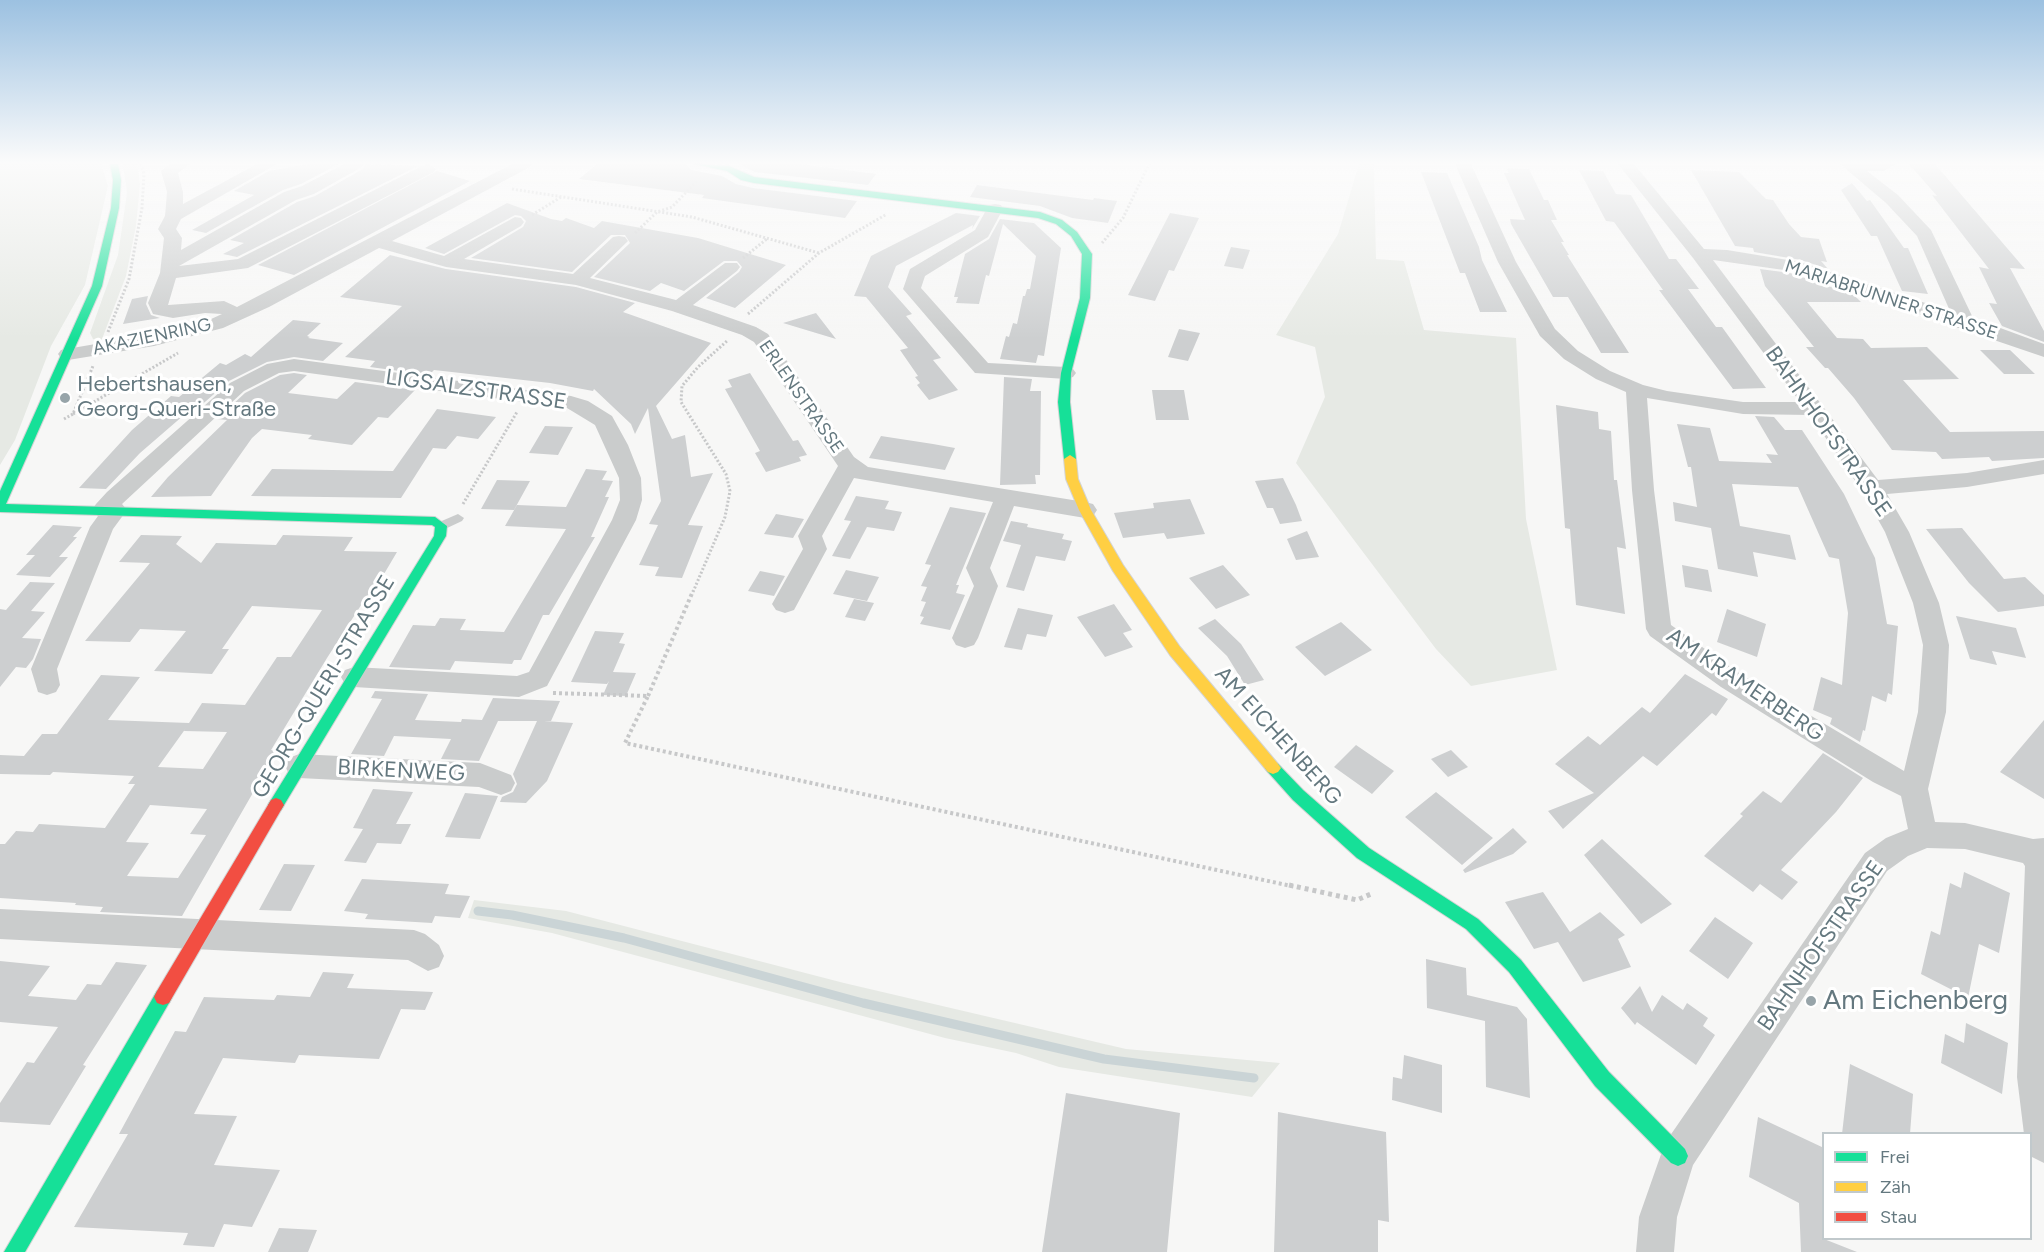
<!DOCTYPE html>
<meta charset="utf-8">
<style>
body{margin:0}
#map{position:relative;width:2044px;height:1252px;overflow:hidden;background:#f7f7f6;font-family:Figtree,sans-serif}
canvas{display:block}
.legend{position:absolute;left:1822px;top:1132px;width:210px;height:108px;box-sizing:border-box;background:#fff;border:2px solid #c1c9cc;margin:0;padding:8px 10px;list-style:none;font-size:18px;color:#64787f}
.legend li{display:flex;align-items:center;gap:12px;height:30px}
.legend b{width:30px;border:2px solid #c1c9cc}
</style>
<div id="map">
<canvas width="2044" height="1252"></canvas>
<ul class="legend">
<li><b style="height:8px;background:#16e098"></b>Frei</li>
<li><b style="height:8px;background:#ffcf43"></b>Zäh</li>
<li><b style="height:8px;background:#f24e42"></b>Stau</li>
</ul>
</div>
<script>
const ctx = document.querySelector('canvas').getContext('2d');
ctx.lineJoin = 'round';
function paint(path, color) {
  ctx.fillStyle = color;
  ctx.fill(path, 'evenodd');
}
function shape(rows) {
  const path = new Path2D();
  for (const r of rows) {
    path.moveTo(r[0], r[1]);
    for (let i = 2; i < r.length; i += 2) path.lineTo(r[i], r[i + 1]);
  }
  return path;
}
function strokePath(path, color, width, dash) {
  ctx.strokeStyle = color;
  ctx.lineWidth = width;
  ctx.lineCap = dash ? 'butt' : 'round';
  ctx.setLineDash(dash || []);
  ctx.stroke(path);
}
function drawText(font, color, halo, rows, align = 'center') {
  ctx.font = font + ' Figtree,sans-serif';
  ctx.lineWidth = 6;
  ctx.setLineDash([]);
  ctx.textBaseline = 'middle';
  ctx.strokeStyle = halo;
  ctx.fillStyle = color;
  for (const [text, x, y, turn = 0] of rows) {
    ctx.save();
    ctx.translate(x, y);
    ctx.rotate((+turn || 0) * Math.PI / 180);
    ctx.textAlign = isNaN(turn) ? turn : align;
    if (halo) ctx.strokeText(text, 0, 0);
    ctx.fillText(text, 0, 0);
    ctx.restore();
  }
}
paint(shape([
 [0,164,101,164,108,186,85,285,51,346,15,440,0,465],
 [123,164,137,164,138,169,140,184,136,226,126,276,102,339,99,342,93,339,90,333,118,255,127,193],
 [1359,164,1374,164,1376,259,1404,261,1424,330,1516,338,1526,519,1557,670,1471,686,1436,649,1296,463,1325,397,1315,347,1276,335,1338,234],
 [474,900,566,911,844,983,1126,1049,1280,1063,1252,1097,1059,1067,1016,1053,945,1038,552,933,468,918]
]), '#e6e9e4');
strokePath(shape([
 [478,911,512,915,624,938,863,1003,1104,1059,1254,1078]
]), '#cad4d6', 9);
paint(shape([
 [308,164,339,164,301,184,283,190,206,233,192,230,254,195,234,191,269,171],
 [366,164,418,166,237,257,223,254,244,243,230,240,297,202,315,196,363,169],
 [597,164,686,164,691,170,722,176,736,184,753,188,857,201,845,218,702,198,704,195,579,179],
 [739,164,800,164,876,174,868,185,755,172],
 [1909,164,1935,164,2025,269,2010,268,2044,331,2044,342,2002,326,1989,303,1997,304,1979,267,1989,269,1932,195,1937,196],
 [1506,168,1529,169,1544,200,1548,200,1557,220,1551,220,1564,242,1561,242,1569,255,1567,255,1629,353,1601,353,1568,297,1553,297,1511,224,1510,219,1525,220,1504,173,1509,173],
 [1579,170,1603,171,1616,194,1631,195,1669,259,1676,259,1699,289,1688,289,1716,327,1722,327,1766,388,1733,389,1659,290,1663,290,1614,222,1606,221],
 [1691,170,1739,172,1766,199,1773,200,1789,224,1801,237,1819,239,1827,262,1821,261,1828,269,1801,260,1754,252,1753,248,1735,246],
 [437,171,470,181,294,275,258,265],
 [1421,172,1447,173,1479,247,1482,260,1507,312,1480,312,1465,273,1460,273],
 [1852,183,1867,201,1870,200,1904,248,1908,248,1928,294,1902,291,1877,236,1871,236,1841,190],
 [977,185,1093,200,1094,198,1117,201,1108,223,1072,218,1040,206,970,197],
 [507,203,551,219,562,221,566,218,594,228,602,221,698,238,786,265,735,308,706,298,739,272,742,267,737,261,724,261,684,291,661,283,650,291,594,277,630,243,625,235,611,235,572,272,471,258,523,227,526,221,521,216,515,215,444,254,425,248],
 [956,213,980,216,972,229,973,225,896,266,888,287,912,314,906,316,941,358,933,360,958,390,929,400,917,385,920,383,915,377,918,376,900,350,908,348,866,297,854,296,871,256],
 [1170,213,1199,218,1174,271,1169,270,1155,301,1128,295],
 [1000,219,1034,223,1061,248,1044,356,1038,355,1036,363,1000,359,1006,336,1009,337,1013,323,1017,324,1023,296,1025,296,1027,289,1030,289,1036,256,1003,224,989,276,986,275,979,304,956,303,958,297,954,297,965,254,989,239],
 [1231,247,1250,250,1243,269,1224,266],
 [390,255,446,269,576,287,635,303,623,312,711,343,656,406,672,439,685,435,691,477,713,473,688,525,703,526,682,578,655,576,659,567,639,565,658,525,649,524,661,501,648,408,635,434,631,424,594,389,593,391,550,383,434,370,429,375,370,367,375,361,345,357,402,306,340,297],
 [1760,269,1790,273,1854,295,1861,302,1807,302,1837,338,1863,339,1871,348,1927,347,1959,379,1903,380,1950,432,2044,431,2044,458,1992,461,1989,457,1942,459,1936,452,1892,450,1854,398,1828,368,1825,368,1806,347,1814,347,1765,286],
 [148,296,146,304,151,315,160,318,123,324,132,299],
 [816,313,836,339,783,323],
 [293,320,321,323,307,336,310,337,308,338,343,343,323,361,294,357,267,362,229,381,190,415,184,415,140,453,106,489,79,488,132,430,171,396,179,397,220,363,226,365,245,354,251,357],
 [1179,329,1200,333,1188,361,1168,357],
 [1980,350,2010,350,2035,374,2004,374],
 [294,373,307,375,288,393,337,399,355,382,415,390,388,418,378,417,352,445,308,439,312,435,262,429,252,438,211,496,151,497,168,477,227,420,217,419,245,393,280,375],
 [750,373,793,441,798,440,807,455,799,457,801,461,766,472,755,453,760,451,725,389,732,387,728,380],
 [1004,377,1032,379,1030,391,1041,391,1040,475,1035,475,1036,484,1000,485],
 [1152,390,1184,390,1189,420,1156,420],
 [1556,405,1598,412,1599,429,1611,431,1614,480,1617,480,1626,549,1617,547,1625,614,1576,605,1570,529,1565,528],
 [437,409,496,417,478,439,457,436,446,449,433,448,401,498,251,496,272,469,393,471],
 [1755,416,1774,417,1785,430,1802,430,1812,445,1844,494,1867,542,1875,558,1887,624,1898,626,1892,695,1888,693,1886,702,1872,696,1865,731,1863,730,1860,742,1830,724,1832,718,1813,710,1821,677,1842,685,1848,613,1839,559,1829,557,1798,487,1732,484,1740,526,1790,535,1796,560,1753,552,1758,577,1718,569,1711,528,1675,521,1673,502,1697,507,1691,467,1688,467,1677,424,1710,428,1719,461,1772,463,1766,454,1778,455],
 [545,426,573,427,558,455,529,453],
 [881,436,933,444,955,448,945,470,869,458],
 [586,469,607,471,602,480,613,481,605,497,609,497,591,537,595,537,549,615,543,615,521,660,514,660,512,664,455,661,450,670,389,667,413,625,435,626,440,618,466,619,460,630,504,632,566,529,505,526,517,505,566,507],
 [1283,478,1296,505,1302,521,1280,524,1273,508,1267,508,1255,481],
 [497,480,530,481,514,510,481,509],
 [856,496,889,501,885,509,902,512,894,531,867,527,850,559,832,556,851,521,844,520],
 [1190,499,1205,534,1167,539,1164,533,1123,538,1114,513,1154,508,1153,503],
 [950,507,986,513,956,585,959,585,956,593,965,595,950,630,920,624,924,617,920,616,926,602,921,601,927,587,921,586,931,565,925,564],
 [776,514,804,519,793,538,764,534],
 [1011,521,1028,524,1027,527,1064,534,1062,539,1072,541,1065,561,1036,556,1024,591,1006,587,1021,545,1003,541],
 [53,525,82,527,73,537,77,537,59,557,68,557,50,577,16,575,35,555,26,555],
 [1962,528,2004,579,2025,577,2044,595,2044,606,1998,612,1969,583,1926,529],
 [1307,531,1319,557,1296,560,1287,539],
 [141,535,182,536,176,544,201,563,216,543,276,545,283,535,353,537,344,551,397,552,371,596,367,596,327,658,271,750,277,751,182,916,100,912,103,907,75,905,76,903,0,898,0,844,5,844,16,831,33,832,39,824,105,828,135,784,128,784,134,776,53,772,50,775,0,774,0,755,24,756,42,734,57,734,101,675,140,677,108,720,189,723,202,703,245,705,277,657,291,657,322,610,252,606,222,649,229,649,212,674,154,671,186,631,140,629,130,642,85,641,150,563,119,562],
 [186,728,184,731,227,732,203,769,158,767],
 [150,805,207,809,190,834,206,835,178,878,127,876,149,843,126,842],
 [1223,565,1250,595,1216,609,1189,578],
 [1682,565,1708,570,1712,592,1685,587],
 [846,570,879,577,867,601,833,594],
 [760,571,785,576,774,596,748,591],
 [30,582,55,583,31,611,45,612,22,638,41,639,33,659,26,668,16,667,0,687,0,609,6,610],
 [854,599,874,603,865,621,845,617],
 [1114,604,1132,630,1123,633,1133,647,1105,657,1077,617],
 [1018,608,1053,615,1046,637,1027,634,1022,650,1004,647],
 [1727,609,1766,624,1757,657,1717,642],
 [1956,616,2016,628,2026,658,1992,651,1997,665,1970,659],
 [1215,619,1241,644,1264,680,1245,685,1227,656,1198,628],
 [1341,622,1372,650,1325,676,1295,647],
 [595,631,624,633,619,643,625,644,613,672,636,673,626,696,603,695,609,681,607,684,571,682],
 [1685,674,1728,699,1716,716,1712,713,1657,766,1643,756,1563,829,1548,811,1594,793,1555,764,1588,736,1600,745,1642,707,1650,713],
 [375,691,428,694,415,720,461,722,462,719,482,720,493,698,560,701,551,721,544,721,573,723,547,781,526,803,500,802,502,797,513,792,517,784,513,774,537,721,498,721,479,761,441,759,451,739,394,736,384,756,351,754,382,699,371,698],
 [2044,720,2044,799,2000,772],
 [1356,745,1394,771,1372,794,1334,767],
 [1451,750,1468,767,1448,777,1431,759],
 [1823,753,1863,778,1836,812,1781,870,1798,882,1782,900,1760,884,1753,892,1704,856,1743,816,1740,814,1763,791,1781,803],
 [373,789,413,792,396,824,411,824,401,844,377,843,366,863,344,861,363,829,353,828],
 [1436,792,1493,838,1462,865,1405,817],
 [465,793,498,796,480,839,445,837],
 [1513,828,1527,842,1513,854,1465,873,1463,870],
 [1602,839,1672,904,1641,924,1584,855],
 [284,864,315,865,291,911,259,910],
 [1964,872,2010,893,1999,953,1979,944,1968,998,1921,974,1931,931,1940,935,1950,883,1961,888],
 [362,879,449,884,445,894,470,896,460,918,435,916,432,923,365,919,368,914,344,911],
 [1543,892,1570,932,1600,912,1625,935,1618,939,1631,967,1583,982,1558,942,1534,949,1505,902],
 [1715,917,1753,943,1728,979,1689,951],
 [1426,959,1466,968,1467,995,1517,1007,1527,1019,1530,1098,1486,1087,1485,1021,1427,1008],
 [0,961,50,966,28,996,76,1000,87,984,101,985,116,962,147,965,83,1065,86,1066,50,1125,0,1122,0,1103,27,1062,34,1063,58,1027,0,1022],
 [323,972,354,974,347,988,433,992,425,1010,401,1009,379,1059,299,1055,295,1063,223,1058,194,1114,237,1116,214,1165,280,1170,252,1227,224,1224,214,1247,183,1245,188,1233,74,1227,128,1134,119,1134,175,1031,186,1032,204,997,274,1000,277,995,310,997],
 [1640,986,1652,1012,1662,995,1683,1010,1687,1003,1708,1018,1703,1026,1715,1035,1696,1065,1637,1022,1635,1025,1621,1008],
 [1966,1023,2008,1043,2002,1094,1941,1063,1945,1034,1964,1043],
 [1404,1055,1442,1065,1442,1113,1392,1100,1393,1077,1402,1079],
 [1850,1064,1913,1094,1910,1134,1842,1134],
 [1066,1093,1180,1113,1167,1252,1042,1252],
 [1278,1112,1386,1132,1389,1222,1378,1220,1378,1252,1274,1252],
 [1758,1117,1824,1148,1824,1239,1857,1252,1801,1252,1799,1203,1749,1177],
 [279,1228,317,1230,308,1252,268,1252]
]), '#cdcfd0');
const fast = shape([
 [110,164,118,164,121,180,119,208,102,286,6,504,435,517,447,526,446,536,281,810,276,812,271,810,268,805,271,800,434,536,435,527,432,525,0,512,0,491,92,286,111,208,113,180,110,164],
 [694,164,729,166,754,177,1040,212,1062,220,1077,232,1092,254,1090,298,1071,373,1070,402,1076,459,1074,462,1066,462,1064,459,1058,402,1061,373,1080,298,1082,254,1071,236,1056,224,1038,218,754,183,741,180,727,171,694,164],
 [1273,762,1278,764,1303,790,1369,848,1478,919,1521,960,1609,1072,1685,1149,1688,1156,1685,1163,1678,1166,1671,1163,1595,1086,1509,972,1466,929,1357,858,1293,800,1268,772,1265,768,1268,764,1273,762],
 [163,989,169,991,172,997,169,1003,25,1252,4,1252,157,991,163,989]
]);
const slow = shape([
 [1070,455,1076,459,1078,479,1091,510,1123,565,1180,647,1278,764,1281,768,1278,772,1273,774,1268,772,1170,655,1113,571,1079,510,1066,479,1064,459,1070,455]
]);
const jam = shape([
 [276,798,281,800,284,805,281,810,169,1003,163,1005,157,1003,154,997,157,991,271,800,276,798]
]);
strokePath(fast, '#d3d4d4', 2);
strokePath(slow, '#d3d4d4', 2);
strokePath(jam, '#d3d4d4', 2);
strokePath(shape([
 [512,189,692,217,819,253],
 [532,215,561,197],
 [635,233,657,212,672,207,697,181],
 [1102,243,1123,218,1149,164],
 [743,258,768,238],
 [748,314,819,253,887,214],
 [108,332,129,279,142,208,144,174,141,164],
 [73,414,178,353],
 [64,419,73,414,93,366],
 [463,504,517,412],
 [693,592,725,517,730,491,726,474,681,402,682,386,698,367,727,341]
]), '#c7c8c9', 3, [2, 2]);
strokePath(shape([
 [553,693,648,696,625,743,1296,887],
 [648,696,693,591]
]), '#c7c8c9', 4, [3, 3]);
strokePath(shape([
 [1289,885,1357,900,1371,894]
]), '#c7c8c9', 5, [4, 4]);
paint(shape([
 [458,514,464,518,462,521,445,529,437,529,435,526,437,523,458,514]
]), '#cacccc');
paint(shape([
 [170,164,190,164,178,173,183,192,183,204,257,164,277,164,181,219,176,229,182,238,181,250,284,192,302,186,344,164,364,164,362,167,314,194,296,200,179,266,238,259,422,166,428,164,436,169,434,172,248,268,176,278,168,305,224,301,237,307,512,164,532,164,530,167,392,241,444,256,515,217,521,218,524,222,521,226,464,259,573,274,613,237,619,236,625,237,628,241,590,278,676,300,725,263,737,263,740,267,737,271,693,305,756,327,768,334,854,457,868,467,1085,502,1093,504,1097,510,1093,516,1085,518,1014,506,990,568,998,586,978,638,974,645,965,648,956,645,952,638,974,586,966,568,993,502,854,478,822,536,827,549,794,610,785,613,776,610,772,604,803,549,798,536,838,466,754,342,742,335,672,311,576,285,446,267,379,248,269,307,223,328,154,346,68,360,61,358,58,354,61,350,153,334,209,320,222,314,205,313,173,318,153,314,148,303,160,273,164,238,158,229,165,216,167,192,161,171,170,164],
 [1455,164,1471,164,1516,262,1555,329,1578,351,1610,371,1643,385,1667,391,1743,402,1800,402,1693,258,1618,164,1634,164,1704,249,1727,250,1800,262,1950,311,1917,236,1886,203,1840,164,1896,164,1884,171,1867,171,1898,195,1931,230,1973,318,2044,344,2044,357,1791,271,1713,260,1878,480,1967,473,2044,460,2044,474,1967,487,1887,494,1909,532,1939,603,1949,645,1946,712,1928,789,1935,822,1965,823,2033,839,2044,838,2044,1163,2030,1156,2030,1134,2024,1134,2017,1077,2025,866,2023,863,1965,849,1927,848,1908,856,1887,871,1693,1165,1677,1217,1674,1252,1636,1252,1639,1217,1665,1143,1865,853,1886,838,1908,829,1901,796,1873,782,1721,687,1650,636,1646,629,1632,490,1626,392,1596,379,1564,359,1540,336,1498,262,1455,164],
 [1647,398,1743,414,1810,415,1862,491,1885,532,1913,603,1923,645,1918,712,1904,771,1739,673,1671,625,1654,490,1647,398],
 [995,204,1001,205,1003,209,988,237,925,276,921,288,988,363,1066,367,1073,369,1076,373,1073,377,1066,379,975,373,903,289,910,269,975,230,989,205,995,204],
 [294,359,571,396,588,401,612,416,628,445,641,478,642,500,636,520,547,686,519,697,354,687,345,684,341,677,345,670,354,667,517,676,529,672,612,520,620,500,619,478,595,425,567,408,294,371,279,373,244,391,122,504,127,510,113,529,57,669,60,685,56,692,47,695,38,692,31,669,90,527,98,516,92,510,96,504,107,492,230,383,267,364,294,359],
 [299,754,480,763,511,775,515,783,511,791,501,795,479,787,299,778,289,774,285,766,289,758,299,754],
 [0,909,414,930,425,934,439,945,444,956,439,967,428,971,408,960,0,939,0,909]
]), '#cacccc');
paint(fast, '#16e098');
paint(slow, '#ffcf43');
paint(jam, '#f24e42');
const sky = ctx.createLinearGradient(0, 0, 0, 339);
sky.addColorStop(0, '#9cc1e1');
sky.addColorStop(0.48, '#fbfbfb');
sky.addColorStop(1, '#fbfbfb00');
ctx.fillStyle = sky;
ctx.fillRect(0, 0, 2044, 339);
for (const [x, y, r, color] of [
 [65,398,6,"#97a4a9"],
 [1811,1001,6,"#97a4a9"]
]) {
  const dot = new Path2D();
  dot.arc(x, y, r, 0, 2 * Math.PI);
  ctx.fillStyle = color;
  ctx.fill(dot);
  strokePath(dot, '#fff', 2);
}
drawText('18px', '#64787f', '#fff', [
 ["MARIABRUNNER STRASSE",1891,300,18],
 ["AKAZIENRING",152,337,-12],
 ["ERLENSTRASSE",801,397,55]
]);
drawText('22px', '#64787f', '#fff', [
 ["Hebertshausen,",77,385],
 ["Georg-Queri-Straße",77,410]
], 'left');
drawText('22px', '#64787f', '#fff', [
 ["LIGSALZSTRASSE",476,390,8],
 ["BAHNHOFSTRASSE",1828,432,55],
 ["AM KRAMERBERG",1745,685,34],
 ["GEORG-QUERI-STRASSE",324,687,-59],
 ["AM EICHENBERG",1278,736,48],
 ["BIRKENWEG",401,771,3],
 ["BAHNHOFSTRASSE",1821,946,-55]
]);
drawText('27px', '#64787f', '#fff', [
 ["Am Eichenberg",1823,1001]
], 'left');
</script>
